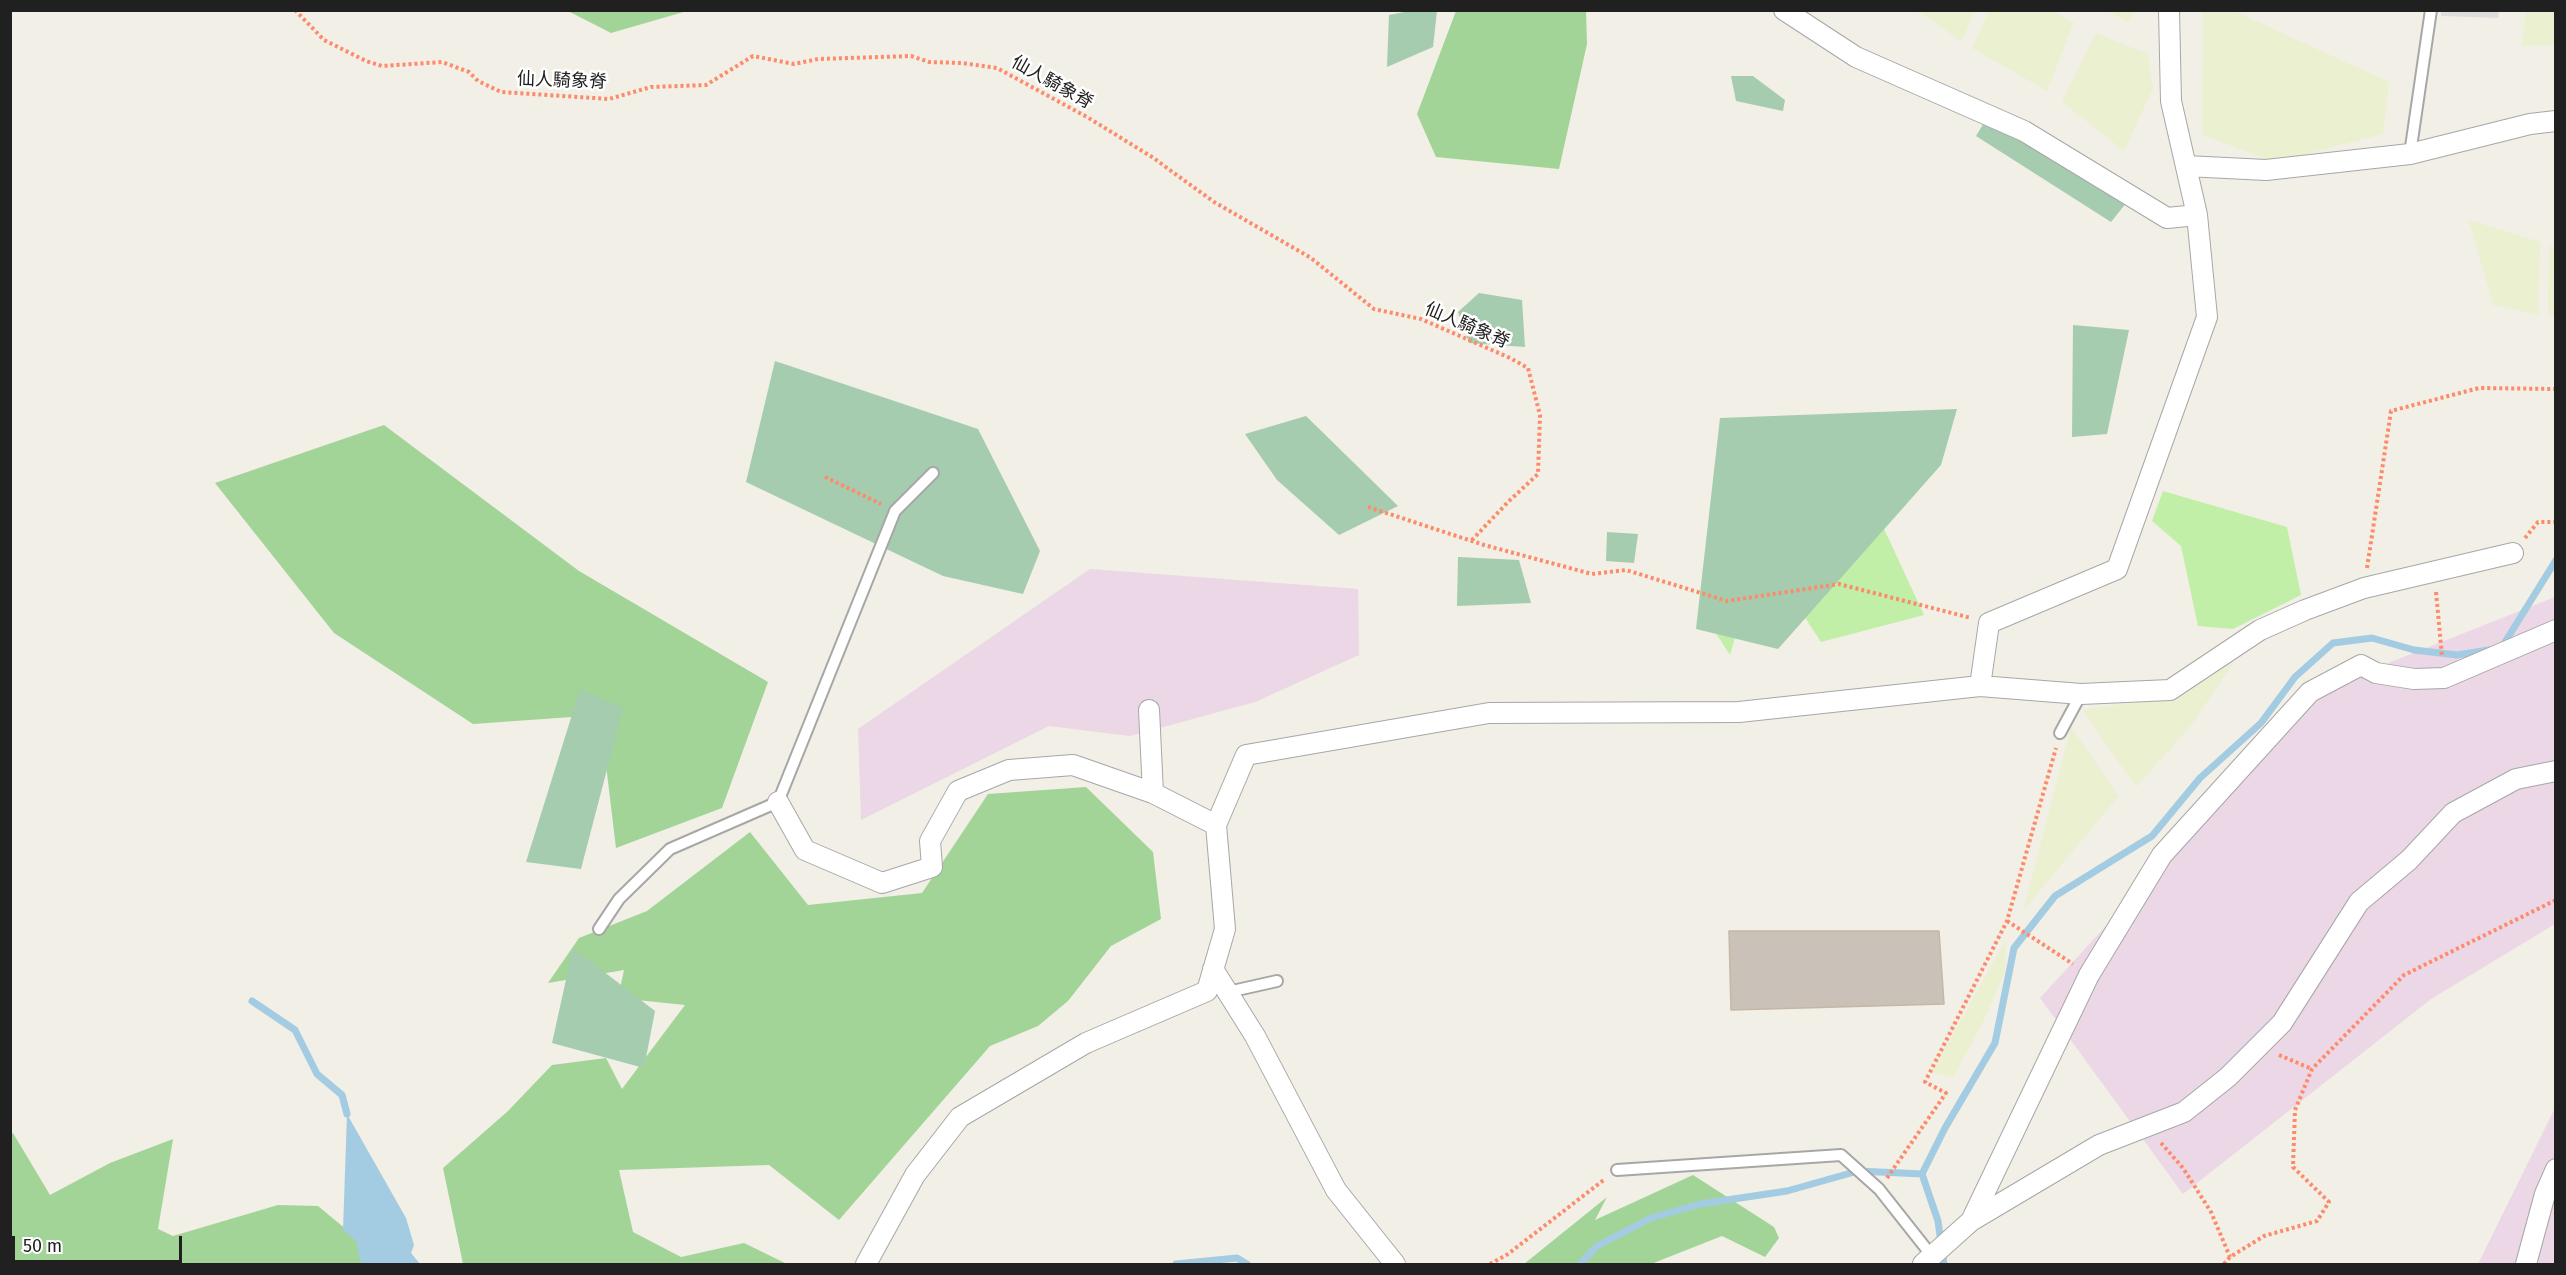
<!DOCTYPE html>
<meta charset="utf-8">
<style>
body{margin:0}
#map{position:relative;width:2566px;height:1275px;overflow:hidden;background:#f1efe6;font-family:"Fira Sans",sans-serif}
canvas{display:block}
.frame{position:absolute;inset:0;border:12px solid #202020;pointer-events:none}
.scale{position:absolute;left:12px;top:1236px;width:170px;height:27px;box-sizing:border-box;border:3px solid #202020;border-top:0;padding-left:8px;font-size:18px;line-height:21px;white-space:nowrap;color:#202020;-webkit-text-stroke:4px #fff;paint-order:stroke}
</style>
<div id="map">
<canvas width="2566" height="1275"></canvas>
<div class="frame"></div>
<div class="scale">50 m</div>
</div>
<script>
const ctx = document.querySelector('canvas').getContext('2d');
ctx.lineJoin = 'round';
function paint(path, color) {
  ctx.fillStyle = color;
  ctx.fill(path, 'evenodd');
}
function shape(rows) {
  const path = new Path2D();
  for (const r of rows) {
    path.moveTo(r[0], r[1]);
    for (let i = 2; i < r.length; i += 2) path.lineTo(r[i], r[i + 1]);
  }
  return path;
}
function strokePath(path, color, width, dash) {
  ctx.strokeStyle = color;
  ctx.lineWidth = width;
  ctx.lineCap = dash ? 'butt' : 'round';
  ctx.setLineDash(dash || []);
  ctx.stroke(path);
}
function drawText(font, color, halo, rows, align = 'center') {
  ctx.font = font + ' "Fira Sans","Noto Sans TC",sans-serif';
  ctx.lineWidth = 5;
  ctx.setLineDash([]);
  ctx.textBaseline = 'middle';
  ctx.strokeStyle = halo;
  ctx.fillStyle = color;
  for (const [text, x, y, turn = 0] of rows) {
    ctx.save();
    ctx.translate(x, y);
    ctx.rotate((+turn || 0) * Math.PI / 180);
    ctx.textAlign = isNaN(turn) ? turn : align;
    if (halo) ctx.strokeText(text, 0, 0);
    ctx.fillText(text, 0, 0);
    ctx.restore();
  }
}
paint(shape([
 [2441,11,2499,11,2498,18,2441,16]
]), '#dedddd');
paint(shape([
 [1090,569,1358,589,1359,655,1255,702,1130,736,1049,726,861,820,858,729],
 [2555,597,2555,924,2431,999,2183,1194,2040,998,2323,689],
 [2555,1108,2555,1264,2478,1264]
]), '#ebd7e5');
paint(shape([
 [1918,11,1974,10,1974,11,1962,42],
 [1989,11,2051,11,2074,22,2047,91,1972,48],
 [2109,11,2134,11,2128,23],
 [2203,11,2234,11,2389,82,2383,134,2275,162,2202,135],
 [2526,11,2555,11,2555,45,2521,46],
 [2096,33,2148,54,2153,88,2124,151,2062,102],
 [2469,220,2540,242,2538,315,2493,305],
 [2549,246,2555,247,2555,315,2548,314],
 [2236,659,2190,727,2136,787,2082,710,2178,695],
 [2071,727,2119,796,2023,911],
 [2006,939,2005,971,1983,1022,1953,1078,1932,1072]
]), '#ebf1d0');
paint(shape([
 [2163,491,2287,527,2301,595,2233,629,2198,626,2181,546,2152,521],
 [1873,505,1924,615,1821,642,1794,601,1744,606,1730,655,1704,615]
]), '#c2efa8');
paint(shape([
 [568,11,687,11,611,33],
 [1456,11,1586,11,1587,44,1559,169,1436,157,1417,114],
 [384,425,579,571,768,682,722,808,616,848,600,715,473,724,334,633,215,483],
 [1086,787,1153,852,1161,919,1111,946,1068,1001,1038,1026,990,1046,839,1220,769,1165,619,1170,633,1232,681,1257,744,1243,787,1264,463,1264,443,1168,508,1111,552,1065,606,1058,622,1089,685,1005,618,998,624,970,548,983,579,938,647,911,750,832,808,905,922,893,988,794],
 [13,1133,50,1195,110,1163,173,1139,158,1229,173,1236,278,1205,318,1206,376,1254,379,1264,11,1264,10,1136],
 [1693,1175,1774,1227,1779,1238,1765,1257,1722,1236,1651,1264,1524,1264,1607,1197,1595,1220]
]), '#a2d497');
paint(shape([
 [1410,11,1437,11,1433,47,1387,67,1389,15],
 [1731,76,1753,76,1785,100,1783,111,1736,101],
 [1985,121,2127,202,2111,222,1976,136],
 [1479,293,1522,300,1525,347,1469,343,1458,312],
 [2073,325,2129,330,2107,434,2072,437],
 [775,361,978,429,1040,551,1023,594,943,576,746,482],
 [1957,409,1941,465,1778,649,1696,629,1720,418],
 [1306,416,1398,506,1339,535,1277,480,1245,434],
 [1607,532,1638,534,1634,563,1606,561],
 [1458,557,1519,560,1531,603,1457,606],
 [580,689,623,708,581,869,526,862],
 [573,948,655,1011,644,1068,552,1043]
]), '#a5ccaf');
paint(shape([
 [347,1114,406,1218,414,1245,411,1253,420,1264,361,1264,356,1241,343,1230]
]), '#a3cce2');
strokePath(shape([
 [2502,647,2556,560],
 [252,1001,295,1030,317,1074,342,1095,347,1114],
 [1176,1264,1237,1258,1247,1264],
 [1580,1264,1597,1246,1651,1218,1700,1204,1787,1191,1858,1171,1922,1174],
 [1944,1264,1938,1221,1922,1174,1945,1128,1995,1043,2014,948,2055,896,2152,836,2200,778,2261,723,2295,677,2333,643,2372,638,2414,650,2457,655,2489,650]
]), '#a3cce2', 7);
const building = shape([
 [1729,931,1939,931,1944,1004,1731,1010,1729,931]
]);
paint(building, '#cac2b8');
strokePath(building, '#c4b7a6', 1.5);
const lane = shape([
 [2410,154,2431,10],
 [2060,733,2081,694],
 [599,929,619,899,670,849,778,802,895,511,933,473],
 [1228,992,1277,981],
 [1617,1170,1841,1155,1879,1189,1932,1256]
]);
const street = shape([
 [1784,10,1856,57,2024,131,2167,218,2197,215],
 [2186,166,2266,170,2410,154,2530,124,2556,121],
 [1980,686,1989,623,2117,569,2207,317,2197,215,2171,101,2169,10],
 [1149,710,1153,793,1216,825],
 [778,802,805,850,882,883,932,867,930,841,958,791,1009,770,1073,765,1153,793],
 [1213,969,1255,1036,1336,1190,1395,1264],
 [1971,1221,2089,975,2162,855,2310,692,2361,665,2376,673,2414,679,2444,678,2556,630],
 [866,1264,915,1175,960,1117,1086,1043,1207,991,1225,929,1216,825,1246,755,1489,713,1739,712,1980,686,2081,694,2170,690,2260,630,2305,610,2364,588,2513,553],
 [1923,1264,1971,1221,2099,1145,2184,1112,2228,1077,2282,1023,2359,902,2409,860,2453,813,2516,779,2556,771],
 [2526,1264,2545,1194,2556,1169]
]);
strokePath(lane, '#a7a7a7', 14);
strokePath(street, '#a7a7a7', 22);
strokePath(shape([
 [295,10,324,40,366,61,382,66,442,62,469,72,478,81,501,92,609,99,651,87,706,85,753,56,794,64,818,59,911,56,929,62,962,63,997,68,1087,117,1152,157,1214,202,1311,258,1374,309,1421,319,1510,358,1528,368,1540,415,1538,474,1508,502,1471,541],
 [825,477,881,504],
 [1368,507,1484,545,1592,574,1626,570,1727,601,1839,584,1971,618],
 [2525,538,2538,522,2556,522],
 [2367,568,2391,411,2479,388,2556,389],
 [2436,592,2442,656],
 [2007,921,2073,964],
 [2279,1055,2312,1069],
 [2161,1143,2183,1168,2211,1212,2230,1257],
 [1887,1178,1946,1093,1925,1082,2007,921,2056,748],
 [1490,1264,1508,1254,1605,1179],
 [2224,1264,2230,1257,2264,1236,2317,1221,2329,1202,2293,1167,2295,1110,2312,1069,2404,975,2556,900]
]), '#ff8a69', 4, [3, 3]);
strokePath(lane, '#fff', 10);
strokePath(street, '#fff', 20);
drawText('18px', '#202020', '#fff', [
 ["仙人騎象脊",562,81,2],
 ["仙人騎象脊",1052,83,29],
 ["仙人騎象脊",1467,326,23]
]);
</script>
